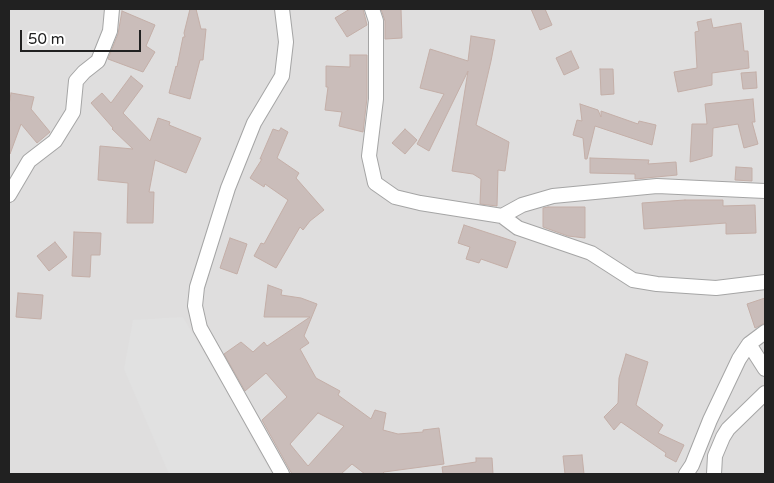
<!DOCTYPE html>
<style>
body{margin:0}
#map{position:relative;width:774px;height:483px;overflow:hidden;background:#f2ece7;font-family:"Varela Round",sans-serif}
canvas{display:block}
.frame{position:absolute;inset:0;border:10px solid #212121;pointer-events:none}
.scale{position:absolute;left:20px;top:30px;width:121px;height:22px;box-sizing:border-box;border:2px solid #212121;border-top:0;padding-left:6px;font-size:15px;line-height:18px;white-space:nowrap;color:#212121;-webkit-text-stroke:4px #fff;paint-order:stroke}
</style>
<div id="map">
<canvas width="774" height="483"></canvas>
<div class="frame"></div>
<div class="scale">50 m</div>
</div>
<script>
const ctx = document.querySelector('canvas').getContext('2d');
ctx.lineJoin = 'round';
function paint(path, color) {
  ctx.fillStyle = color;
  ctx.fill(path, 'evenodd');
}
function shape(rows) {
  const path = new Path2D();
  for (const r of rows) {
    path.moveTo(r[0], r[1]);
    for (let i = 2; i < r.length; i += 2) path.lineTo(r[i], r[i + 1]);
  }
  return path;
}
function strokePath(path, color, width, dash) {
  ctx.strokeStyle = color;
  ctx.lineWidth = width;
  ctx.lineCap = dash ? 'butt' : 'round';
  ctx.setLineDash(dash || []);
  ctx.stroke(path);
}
paint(shape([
 [9,9,765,9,765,474,9,474]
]), '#dfdede');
paint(shape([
 [183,317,233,402,258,451,273,474,169,474,124,369,133,320]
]), '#e1e1e1');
const building = shape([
 [190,9,196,9,201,29,206,29,203,60,200,60,190,99,169,93,176,66,177,67,183,37,185,37,184,33,190,9],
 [350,9,363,9,367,25,347,37,335,18,350,9],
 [381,9,401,9,402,38,385,39,385,21,381,9],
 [531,9,545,9,552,25,540,30,531,9],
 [122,11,155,25,146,46,155,52,143,72,108,59,118,34,122,11],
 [711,19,713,28,741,23,744,51,748,51,749,68,712,73,712,85,678,92,674,72,697,68,695,32,699,31,697,22,711,19],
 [471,36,495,40,491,61,476,125,509,142,505,171,498,170,497,206,480,204,481,179,473,174,452,171,468,71,429,151,417,144,444,94,420,88,430,49,468,61,471,36],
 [571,51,579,68,564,75,556,58,571,51],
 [350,55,367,55,367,98,363,132,339,126,342,112,325,110,328,87,326,87,326,66,350,67,350,55],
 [600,69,613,69,614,94,601,95,600,69],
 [756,72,757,88,743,89,741,73,756,72],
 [131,76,143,86,123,113,150,141,158,118,170,122,169,125,201,138,186,173,155,160,149,192,154,192,153,223,127,223,128,183,98,180,100,146,133,149,112,129,113,128,91,103,102,93,111,103,131,76],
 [11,93,34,97,31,109,50,132,37,143,21,124,10,154,9,105,11,93],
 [753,99,755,122,752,122,758,144,744,148,738,124,713,128,712,156,690,162,692,124,707,124,705,104,753,99],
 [580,104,598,110,601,117,601,111,638,124,639,121,656,125,652,145,595,126,587,159,585,159,583,138,573,135,577,120,582,121,580,104],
 [281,128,288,132,277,158,299,173,296,178,324,210,310,221,303,230,300,227,276,268,254,256,261,243,264,244,288,200,265,184,264,187,250,178,262,159,260,159,273,129,279,131,281,128],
 [405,129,417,140,405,154,392,143,405,129],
 [590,158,649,160,648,164,676,162,677,175,635,179,635,174,590,173,590,158],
 [736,167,752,168,752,181,735,180,736,167],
 [685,200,723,200,723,206,755,205,756,233,726,234,726,223,644,229,642,203,685,200],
 [548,207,585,207,585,238,568,236,543,227,543,208,548,207],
 [464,225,516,242,507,268,481,259,479,263,466,259,470,247,458,243,464,225],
 [74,232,101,233,100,255,91,255,90,277,72,276,74,232],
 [230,238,247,244,237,274,220,268,230,238],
 [55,242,67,257,49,271,37,256,55,242],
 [268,285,282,290,281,295,301,298,317,304,304,336,309,343,300,349,316,378,340,391,338,395,371,419,375,410,386,413,383,430,398,434,423,432,423,430,439,428,444,464,384,472,382,474,365,474,352,464,341,474,292,474,262,420,287,397,266,373,245,391,224,354,241,342,253,352,264,342,267,346,310,317,264,317,268,285],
 [318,413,344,426,308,466,290,444,318,413],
 [18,293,43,295,41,319,16,317,18,293],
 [765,298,765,323,755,328,747,304,765,298],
 [626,354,648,362,636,405,663,425,658,433,684,445,676,462,665,456,666,453,621,422,614,430,604,417,618,403,619,378,626,354],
 [582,455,584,474,565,474,563,456,582,455],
 [476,458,492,458,493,474,443,474,442,467,476,462,476,458]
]);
paint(building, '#cabdba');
strokePath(building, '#c4afa8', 1);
const minor = shape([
 [372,9,376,21,376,99,369,156,375,183,395,197,420,203,502,216,522,205,553,196,657,186,765,191],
 [9,195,29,161,55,141,73,112,76,81,84,72,98,61,110,31,112,9],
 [502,216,518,228,591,253,633,280,657,284,716,288,765,282],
 [749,344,765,369],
 [282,474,200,328,195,306,197,287,228,188,254,123,282,76,286,42,282,9],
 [686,474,692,465,710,420,739,359,749,344,765,332],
 [714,474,715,456,723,437,728,429,765,393]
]);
strokePath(minor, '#a5a5a5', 16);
strokePath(minor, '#fff', 14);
</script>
